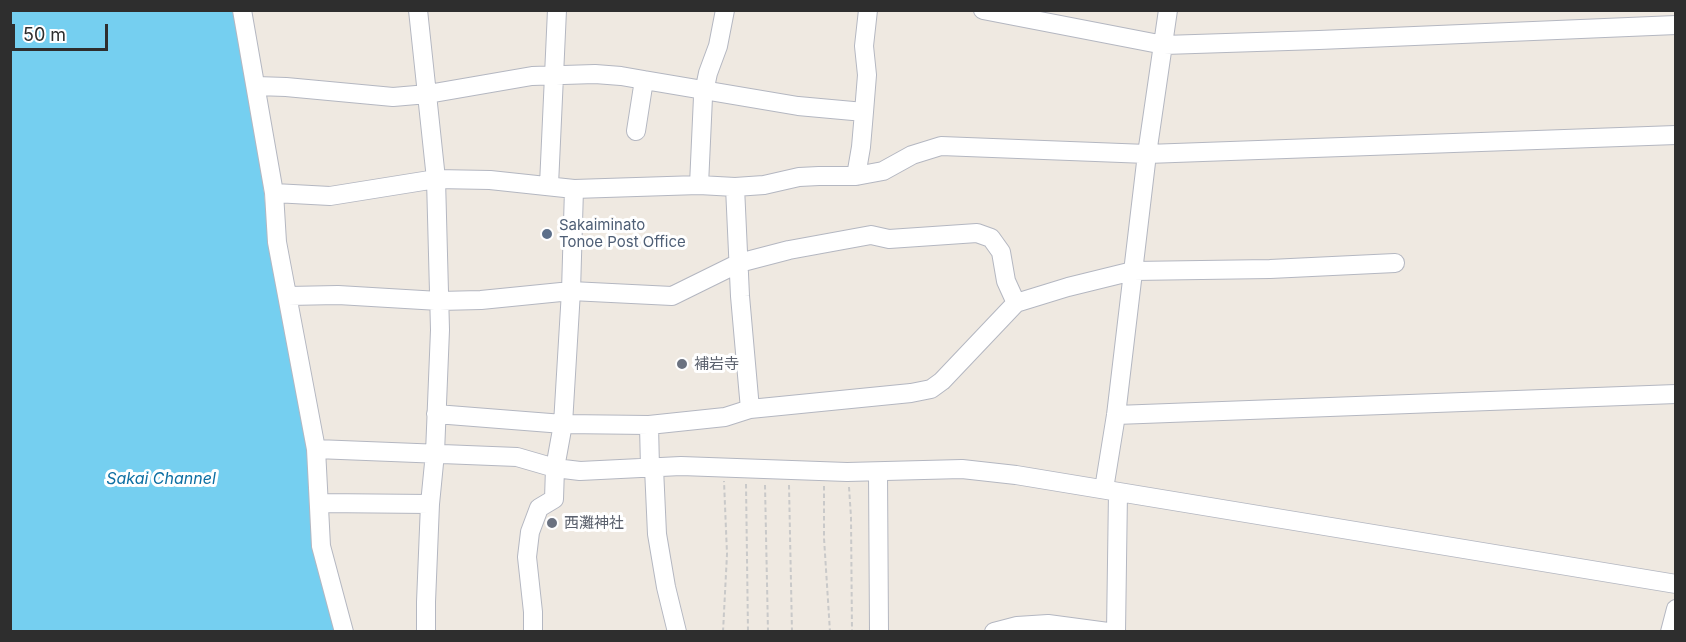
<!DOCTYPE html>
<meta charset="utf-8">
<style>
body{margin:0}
#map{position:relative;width:1686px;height:642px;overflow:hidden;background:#efe9e1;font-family:Inter,sans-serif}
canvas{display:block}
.frame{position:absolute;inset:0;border:12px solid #2e2e2e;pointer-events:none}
.scale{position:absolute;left:12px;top:24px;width:96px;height:27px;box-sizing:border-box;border:3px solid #2e2e2e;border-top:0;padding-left:8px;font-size:18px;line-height:21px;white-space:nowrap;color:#2e2e2e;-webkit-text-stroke:4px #fff;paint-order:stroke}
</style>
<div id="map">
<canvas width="1686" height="642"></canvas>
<div class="frame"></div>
<div class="scale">50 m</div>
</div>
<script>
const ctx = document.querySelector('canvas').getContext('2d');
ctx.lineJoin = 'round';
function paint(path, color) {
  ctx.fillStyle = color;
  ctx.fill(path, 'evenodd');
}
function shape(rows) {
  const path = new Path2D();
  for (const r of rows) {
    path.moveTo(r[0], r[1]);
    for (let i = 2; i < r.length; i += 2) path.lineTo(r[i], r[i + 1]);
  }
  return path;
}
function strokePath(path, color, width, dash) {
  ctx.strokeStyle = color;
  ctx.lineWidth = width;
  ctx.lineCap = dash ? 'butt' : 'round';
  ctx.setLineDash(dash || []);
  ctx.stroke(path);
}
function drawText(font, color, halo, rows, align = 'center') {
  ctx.font = font + ' Inter,"Noto Sans JP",sans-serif';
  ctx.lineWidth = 6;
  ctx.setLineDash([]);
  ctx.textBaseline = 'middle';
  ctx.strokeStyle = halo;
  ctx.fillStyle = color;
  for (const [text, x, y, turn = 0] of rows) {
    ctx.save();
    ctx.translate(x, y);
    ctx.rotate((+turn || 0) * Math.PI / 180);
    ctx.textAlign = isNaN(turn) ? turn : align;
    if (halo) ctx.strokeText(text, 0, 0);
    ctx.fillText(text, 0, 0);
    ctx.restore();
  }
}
paint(shape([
 [10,11,235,11,261,163,269,241,310,451,315,542,334,631,11,631]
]), '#75cff0');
const minor = shape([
 [242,10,274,193,277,242,316,449,321,546,344,632],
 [418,10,436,179,440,330,435,453,430,504,426,602,426,632],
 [983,10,1164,45,1319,40,1676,25],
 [644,80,798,106,864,112,861,147,856,176],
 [256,86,286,87,393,97,428,94,532,76,595,74,621,76,644,80,636,131],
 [864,112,867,75,864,46,868,10],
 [549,185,557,10],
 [699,185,703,97,708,73,718,46,725,10],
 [274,193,330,196,436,179,490,180,574,189,699,185,735,187,764,185,799,177,819,176,856,176,883,171,912,155,941,146,1147,154,1676,135],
 [288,296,338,295,439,301,481,300,571,291,672,296,739,263,789,250,871,235,889,239,977,233,991,238,1001,252,1006,281,1016,303],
 [750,409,911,393,931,389,942,381,1016,303,1068,287,1133,271,1270,269,1395,263],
 [436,414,563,424,649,425],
 [1116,415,1676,394],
 [316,449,517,457,555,468,580,471,681,466,847,472,962,469,1016,475,1676,584],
 [650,468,649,425,725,417,750,409,740,296,735,187],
 [654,468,657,534,666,587,677,632],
 [878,472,879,632],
 [1104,489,1116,415,1147,154,1168,10],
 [319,503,430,504],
 [533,632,533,612,527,557,530,532,539,508,554,499,555,468,563,424,571,291,574,189],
 [994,632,1017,626,1048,624,1108,632],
 [1116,632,1118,492],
 [1670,632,1676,609]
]);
strokePath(minor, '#b4b7c1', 20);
strokePath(shape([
 [746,484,748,632],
 [765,485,768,632],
 [789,485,792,632],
 [824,486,824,538,830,632],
 [849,487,851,517,852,632],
 [723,632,727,554,724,481]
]), '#c9c9c9', 2, [4.5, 3]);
strokePath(minor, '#fff', 18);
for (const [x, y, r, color] of [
 [547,234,6,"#5c6f8a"],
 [682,364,6,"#6b7280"],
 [552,523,6,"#6b7280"]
]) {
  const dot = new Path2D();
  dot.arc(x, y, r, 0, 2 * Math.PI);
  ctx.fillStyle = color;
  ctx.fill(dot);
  strokePath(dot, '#fff', 2);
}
drawText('15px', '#4e5e75', '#fff', [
 ["Sakaiminato",559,225],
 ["Tonoe Post Office",559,242]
], 'left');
drawText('15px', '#5b616d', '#fff', [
 ["補岩寺",694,364],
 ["西灘神社",564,523]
], 'left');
drawText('italic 16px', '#0d6fa3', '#fff', [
 ["Sakai Channel",161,479]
]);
</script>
